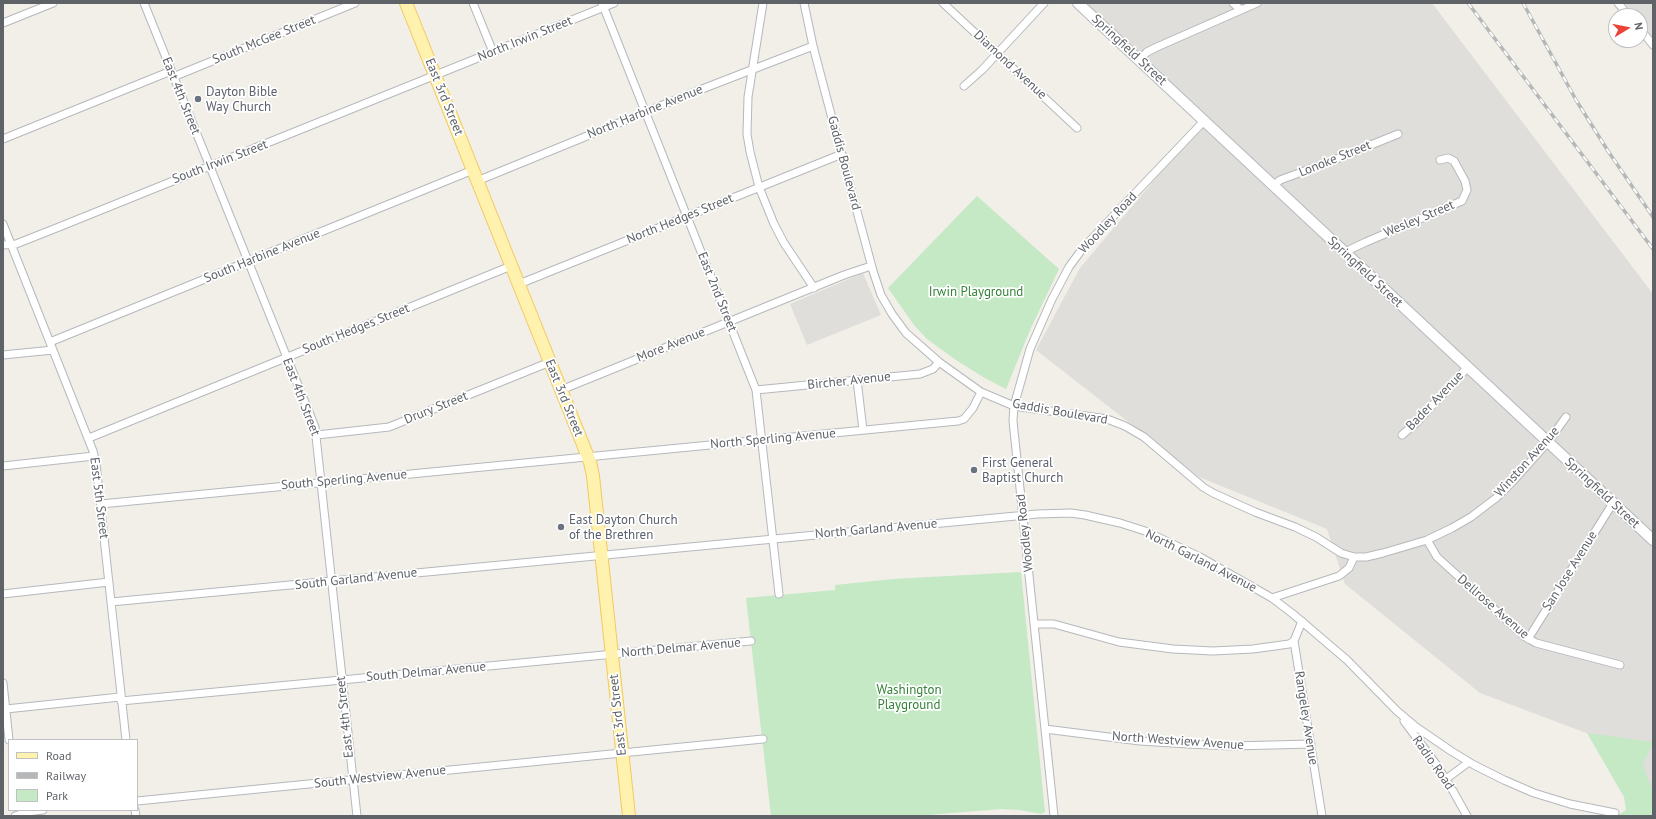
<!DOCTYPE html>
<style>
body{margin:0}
#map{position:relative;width:1656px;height:819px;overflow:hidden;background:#f1efe8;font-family:"PT Sans",sans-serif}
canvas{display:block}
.frame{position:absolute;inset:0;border:4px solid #5f6368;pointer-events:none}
.legend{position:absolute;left:8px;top:739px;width:130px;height:72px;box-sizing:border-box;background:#fff;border:1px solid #bfc1c3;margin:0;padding:5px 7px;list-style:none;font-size:12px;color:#5f6368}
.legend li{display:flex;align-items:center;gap:8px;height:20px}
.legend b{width:20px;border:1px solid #bfc1c3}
.north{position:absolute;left:1608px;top:8px;width:40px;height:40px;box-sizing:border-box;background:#fff;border:1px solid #bfc1c3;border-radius:50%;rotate:80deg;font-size:11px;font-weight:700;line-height:16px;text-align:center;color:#5f6368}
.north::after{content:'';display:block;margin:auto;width:14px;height:18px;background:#ea4335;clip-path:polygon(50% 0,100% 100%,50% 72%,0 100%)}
</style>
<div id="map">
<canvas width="1656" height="819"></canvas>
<div class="frame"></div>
<ul class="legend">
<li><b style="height:5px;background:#fff2af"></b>Road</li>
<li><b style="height:5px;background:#b6b7b8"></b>Railway</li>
<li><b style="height:11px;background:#c5e8c5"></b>Park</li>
</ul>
<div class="north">N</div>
</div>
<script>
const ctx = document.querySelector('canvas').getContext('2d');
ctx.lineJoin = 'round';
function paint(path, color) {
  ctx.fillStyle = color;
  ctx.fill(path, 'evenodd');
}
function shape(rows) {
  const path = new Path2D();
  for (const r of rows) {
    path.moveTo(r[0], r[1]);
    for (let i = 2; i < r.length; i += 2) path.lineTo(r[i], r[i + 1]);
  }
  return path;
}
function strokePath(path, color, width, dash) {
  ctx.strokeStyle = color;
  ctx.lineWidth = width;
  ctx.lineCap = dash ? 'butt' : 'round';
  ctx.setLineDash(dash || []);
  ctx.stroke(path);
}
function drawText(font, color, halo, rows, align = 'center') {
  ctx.font = font + ' "PT Sans",sans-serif';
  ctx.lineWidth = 3.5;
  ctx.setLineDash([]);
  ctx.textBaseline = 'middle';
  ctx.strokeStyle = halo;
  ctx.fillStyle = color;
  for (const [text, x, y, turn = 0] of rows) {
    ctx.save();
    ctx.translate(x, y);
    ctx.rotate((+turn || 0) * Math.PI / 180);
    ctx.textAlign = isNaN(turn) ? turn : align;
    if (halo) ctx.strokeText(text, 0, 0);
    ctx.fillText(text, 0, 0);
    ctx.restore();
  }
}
paint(shape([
 [1080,3,1432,3,1653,294,1653,813,1618,745,1480,693,1345,584,1327,529,1199,477,1036,350,1080,268,1204,121],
 [1625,3,1653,3,1653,38,1640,21,1640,16,1636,16],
 [863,273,881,315,807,345,790,304]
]), '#e0deda');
paint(shape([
 [977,196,1059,269,1030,330,1006,389,983,377,956,360,927,339,914,325,888,288],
 [1021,572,1045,812,1041,814,1020,810,1001,809,916,816,771,816,746,598,835,590,835,585,893,579],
 [1587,733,1653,742,1643,765,1653,792,1653,816,1617,816,1626,810,1624,797]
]), '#c5e8c5');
const street = shape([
 [144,3,315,427,357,816],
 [473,3,493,52],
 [602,3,756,390,779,594],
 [763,3,748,97,747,134,750,152,759,187,774,224,784,243,814,288],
 [804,3,813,46,834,126,873,271,881,295,892,314,906,333,939,362,981,392,1014,406,1107,419,1125,426,1144,437,1203,487,1213,493,1255,512,1295,527,1316,537,1341,553,1354,557,1366,557,1383,553,1427,540,1452,528,1471,517,1496,498,1514,480,1548,442,1566,417],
 [943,3,1077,128],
 [1233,3,1241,10],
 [1618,3,1629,16],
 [3,23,53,3],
 [1640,29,1653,45],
 [1139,60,1147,52,1157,47,1257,3],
 [173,77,355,3],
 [964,86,982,70,1044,3],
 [3,139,171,71],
 [477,181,697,91,813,46],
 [1273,186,1280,180,1329,162,1398,134],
 [3,224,93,451,96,464,126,740],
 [3,245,16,244,59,227,614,3],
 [1346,254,1351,249,1366,242,1462,201,1467,190,1465,181,1454,161,1448,158,1440,160],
 [519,284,842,154],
 [50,342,473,170],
 [3,355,53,350],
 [857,380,863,430],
 [561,390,844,275,871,266],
 [756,390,920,374,933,369,939,362],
 [317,435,389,427,550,362],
 [1402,435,1417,422,1468,367],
 [89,438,511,266],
 [3,466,94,456],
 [101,504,958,421,964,419,973,408,981,392],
 [1427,540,1437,557,1524,636,1536,643,1620,665],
 [3,594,109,582],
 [1272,598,1339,576,1349,568,1354,557],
 [111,602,1037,514,1071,513,1085,515,1120,523,1145,531,1200,557,1272,598,1293,614,1347,660,1397,711,1416,727,1451,751,1474,765,1504,780,1534,793,1570,804,1615,813],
 [1302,621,1294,641,1322,816],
 [1035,624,1054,624,1119,642,1173,649,1213,651,1253,649,1282,645,1289,644,1294,641],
 [1528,639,1613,503],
 [3,683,9,740],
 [121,701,751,641],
 [6,709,120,697],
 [1404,721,1436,764,1453,791,1467,816],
 [1045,729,1140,741,1188,744,1233,746,1311,744],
 [1446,779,1469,762],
 [137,801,763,739],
 [135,810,136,816],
 [15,816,27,812,43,810],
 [1054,816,1013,421,1014,406,1030,349,1052,299,1069,267,1083,248,1204,121]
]);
const secondary = shape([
 [1078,3,1653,540]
]);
const primary = shape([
 [406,3,590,462,593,476,629,816]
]);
strokePath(street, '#b5b8bc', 9);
strokePath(secondary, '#b6babf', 12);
strokePath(primary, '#f2c960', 14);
strokePath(street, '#fff', 7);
strokePath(secondary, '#fff', 10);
strokePath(primary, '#fff2af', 12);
const rail = shape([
 [1468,3,1653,249],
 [1523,3,1576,100,1608,151,1653,217]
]);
strokePath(rail, '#b6b7b8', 3.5);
strokePath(rail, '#fff', 2, [6]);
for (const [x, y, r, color] of [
 [198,99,4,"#6b7280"],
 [974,470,4,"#6b7280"],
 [561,527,4,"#6b7280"]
]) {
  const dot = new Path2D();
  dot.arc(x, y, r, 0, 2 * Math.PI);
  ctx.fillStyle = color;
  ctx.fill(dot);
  strokePath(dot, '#fff', 1.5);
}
drawText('13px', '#5f6368', '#fff', [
 ["North Irwin Street",525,39,-22],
 ["South McGee Street",264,40,-22],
 ["Springfield Street",1129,50,43],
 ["Diamond Avenue",1010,65,43],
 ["East 4th Street",181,96,68],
 ["East 3rd Street",444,97,68],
 ["North Harbine Avenue",645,112,-22],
 ["Lonoke Street",1335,159,-22],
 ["South Irwin Street",220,162,-21],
 ["Gaddis Boulevard",844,163,75],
 ["North Hedges Street",680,219,-22],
 ["Wesley Street",1419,219,-23],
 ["Woodley Road",1108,223,-47],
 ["South Harbine Avenue",262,256,-22],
 ["Springfield Street",1365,272,43],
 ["East 2nd Street",717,292,68],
 ["South Hedges Street",356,329,-22],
 ["More Avenue",671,345,-22],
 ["Bircher Avenue",849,381,-6],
 ["East 4th Street",301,397,69],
 ["East 3rd Street",564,398,68],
 ["Bader Avenue",1435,401,-46],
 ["Drury Street",436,408,-22],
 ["Gaddis Boulevard",1060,412,10],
 ["North Sperling Avenue",773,439,-5],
 ["Winston Avenue",1527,462,-48],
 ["South Sperling Avenue",344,480,-5],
 ["Springfield Street",1602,493,43],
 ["East 5th Street",99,498,83],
 ["North Garland Avenue",876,529,-5],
 ["Woodley Road",1025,533,-96],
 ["North Garland Avenue",1201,561,27],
 ["San Jose Avenue",1570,571,-58],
 ["South Garland Avenue",356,579,-6],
 ["Dellrose Avenue",1493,607,41],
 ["North Delmar Avenue",681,648,-5],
 ["South Delmar Avenue",426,672,-5],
 ["East 3rd Street",618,715,-96],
 ["East 4th Street",345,717,-96],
 ["Rangeley Avenue",1306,718,81],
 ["North Westview Avenue",1178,741,4],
 ["Radio Road",1433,763,55],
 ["South Westview Avenue",380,777,-6]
]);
drawText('13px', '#5b616d', '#fff', [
 ["Dayton Bible",206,92],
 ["Way Church",206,107],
 ["First General",982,463],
 ["Baptist Church",982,478],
 ["East Dayton Church",569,520],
 ["of the Brethren",569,535]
], 'left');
drawText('13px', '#348238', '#fff', [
 ["Irwin Playground",976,292],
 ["Washington",909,690],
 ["Playground",909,705]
]);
</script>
